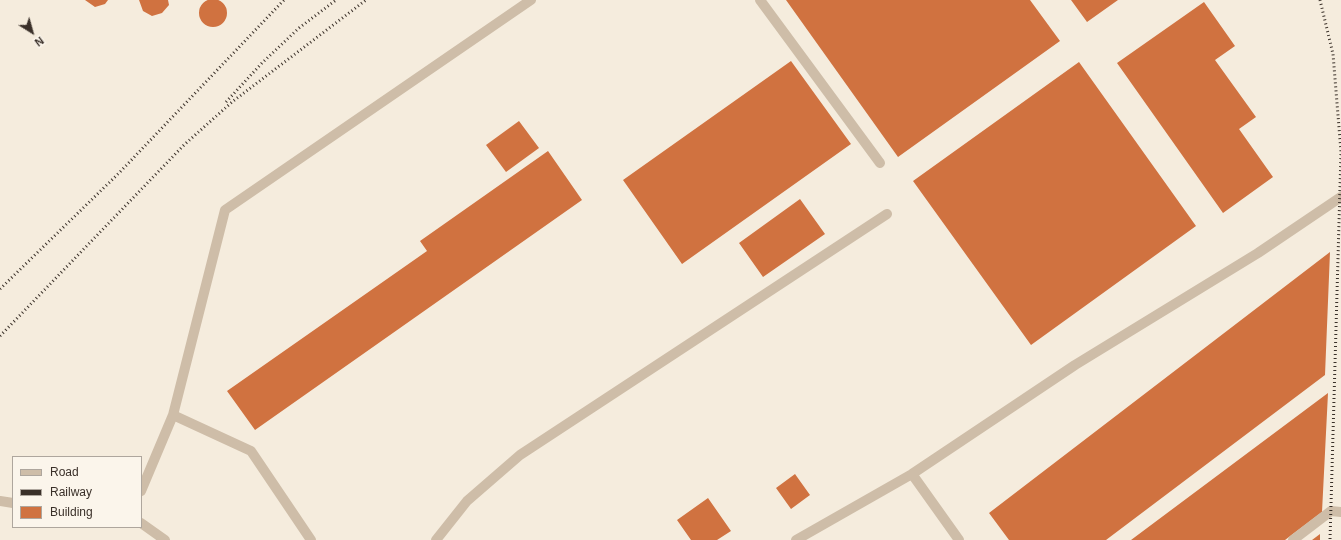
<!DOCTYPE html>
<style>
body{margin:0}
#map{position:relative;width:1341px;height:540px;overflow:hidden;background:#f5ecdd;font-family:Arial,sans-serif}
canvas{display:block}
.legend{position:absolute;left:12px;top:456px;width:130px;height:72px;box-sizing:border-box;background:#fbf5eb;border:1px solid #aea69d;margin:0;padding:5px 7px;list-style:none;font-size:12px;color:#3a3029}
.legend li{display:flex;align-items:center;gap:8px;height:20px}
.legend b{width:20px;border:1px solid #aea69d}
.north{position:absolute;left:12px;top:12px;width:40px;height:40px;-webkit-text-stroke:3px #fbf5eb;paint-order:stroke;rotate:143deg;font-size:11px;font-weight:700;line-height:16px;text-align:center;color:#3a3029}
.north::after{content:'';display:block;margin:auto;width:14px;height:18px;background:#3a3029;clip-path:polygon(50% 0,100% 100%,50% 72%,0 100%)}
</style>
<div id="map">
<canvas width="1341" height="540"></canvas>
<ul class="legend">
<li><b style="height:5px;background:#cebda8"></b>Road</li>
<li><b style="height:5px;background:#3a3029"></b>Railway</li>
<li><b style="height:11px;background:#d07240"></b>Building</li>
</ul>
<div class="north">N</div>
</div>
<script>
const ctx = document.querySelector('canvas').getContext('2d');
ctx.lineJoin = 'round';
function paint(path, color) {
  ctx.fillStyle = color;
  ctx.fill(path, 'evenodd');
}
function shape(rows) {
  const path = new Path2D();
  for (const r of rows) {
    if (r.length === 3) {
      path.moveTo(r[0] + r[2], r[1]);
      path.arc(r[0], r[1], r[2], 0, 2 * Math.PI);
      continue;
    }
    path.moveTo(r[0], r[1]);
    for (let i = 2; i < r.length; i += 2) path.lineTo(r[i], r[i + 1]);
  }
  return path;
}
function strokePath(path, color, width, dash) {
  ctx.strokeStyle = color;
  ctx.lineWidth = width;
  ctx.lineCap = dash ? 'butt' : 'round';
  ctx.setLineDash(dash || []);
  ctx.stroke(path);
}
paint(shape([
 [213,13,14],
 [85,0,108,0,105,4,95,7],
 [139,0,168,0,169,5,162,13,152,16,143,11],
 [786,0,1030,0,1060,41,898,157],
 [1071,0,1118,0,1087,22],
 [1204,2,1235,46,1215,60,1256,117,1239,129,1273,177,1223,213,1117,63],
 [791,61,851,144,682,264,623,180],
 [1079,62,1196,226,1031,345,913,181],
 [519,121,539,148,506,172,486,145],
 [548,151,582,200,255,430,227,391,427,251,420,241],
 [800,199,825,234,763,277,739,243],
 [1330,252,1325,375,1106,540,1009,540,989,513],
 [1328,393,1322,512,1285,540,1131,540],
 [795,474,810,495,791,509,776,488],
 [708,498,731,531,717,540,691,540,677,520],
 [1320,534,1320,540,1312,540]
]), '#d07240');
strokePath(shape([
 [760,0,880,163],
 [173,415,251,451,311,540],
 [141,491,173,415,225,210,531,0],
 [0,501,13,503],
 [141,523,165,540],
 [436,540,467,501,520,455,887,214],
 [796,540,912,474],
 [959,540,912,474,1075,365,1258,253,1341,197],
 [1293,540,1331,511,1341,512]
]), '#cebda8', 10);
strokePath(shape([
 [1320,0,1333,54,1341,152,1330,540],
 [226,102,262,63,299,28,336,0],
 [0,289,119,173,284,0],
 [0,336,184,145,232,102,366,0]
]), '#3a3029', 3, [1, 3]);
</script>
